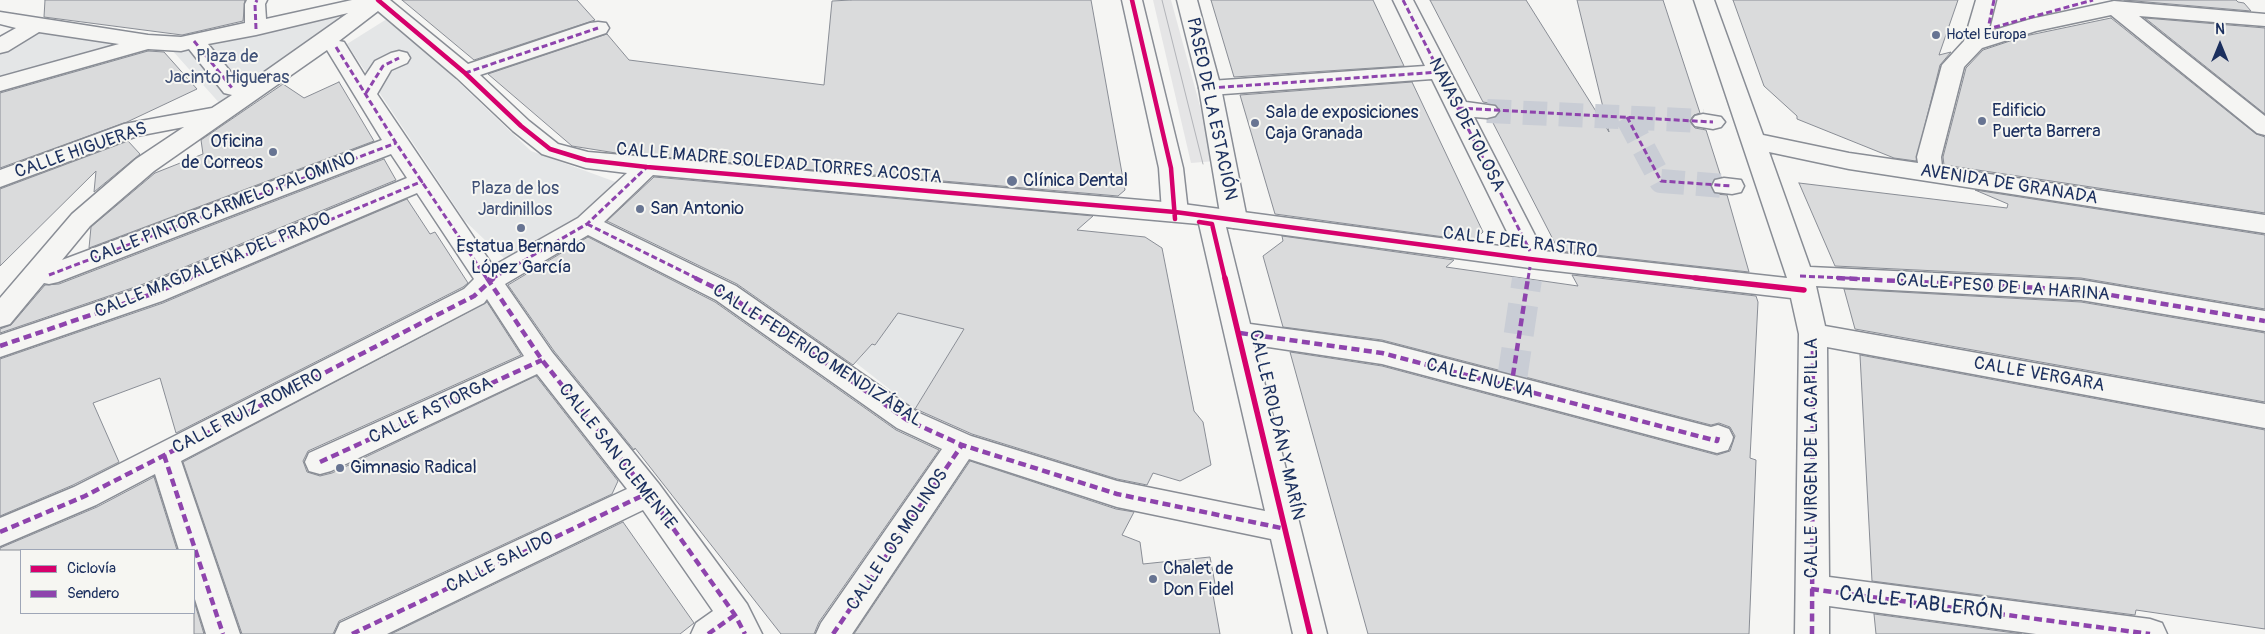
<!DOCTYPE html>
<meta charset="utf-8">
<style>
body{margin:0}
#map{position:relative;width:2265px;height:634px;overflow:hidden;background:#f5f5f3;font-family:Pangolin,sans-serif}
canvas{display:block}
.legend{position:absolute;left:20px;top:549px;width:175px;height:65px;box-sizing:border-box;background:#f6f6f2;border:1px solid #9ea6b7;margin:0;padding:6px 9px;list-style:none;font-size:15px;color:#1b2f5e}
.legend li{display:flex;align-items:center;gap:10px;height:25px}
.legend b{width:25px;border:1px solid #9ea6b7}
.north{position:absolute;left:2195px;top:20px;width:50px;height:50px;-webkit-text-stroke:4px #f6f6f2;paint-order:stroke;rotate:0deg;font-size:14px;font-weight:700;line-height:20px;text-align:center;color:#1b2f5e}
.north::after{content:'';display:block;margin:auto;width:18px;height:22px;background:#1b2f5e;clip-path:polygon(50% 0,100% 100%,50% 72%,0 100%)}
</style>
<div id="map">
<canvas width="2265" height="634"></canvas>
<ul class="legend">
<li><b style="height:6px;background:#d6006c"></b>Ciclovía</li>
<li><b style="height:6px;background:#8e44ad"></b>Sendero</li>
</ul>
<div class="north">N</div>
</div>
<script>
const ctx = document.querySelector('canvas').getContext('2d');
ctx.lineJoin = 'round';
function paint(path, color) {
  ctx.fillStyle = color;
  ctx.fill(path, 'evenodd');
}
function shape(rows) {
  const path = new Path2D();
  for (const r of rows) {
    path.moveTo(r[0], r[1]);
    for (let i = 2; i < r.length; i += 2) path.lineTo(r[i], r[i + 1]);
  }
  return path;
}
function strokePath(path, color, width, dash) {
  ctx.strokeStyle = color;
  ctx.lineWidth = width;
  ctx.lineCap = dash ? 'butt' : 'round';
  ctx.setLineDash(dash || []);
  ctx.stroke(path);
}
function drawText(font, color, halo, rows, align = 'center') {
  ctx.font = font + ' Pangolin,sans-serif';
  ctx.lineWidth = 4;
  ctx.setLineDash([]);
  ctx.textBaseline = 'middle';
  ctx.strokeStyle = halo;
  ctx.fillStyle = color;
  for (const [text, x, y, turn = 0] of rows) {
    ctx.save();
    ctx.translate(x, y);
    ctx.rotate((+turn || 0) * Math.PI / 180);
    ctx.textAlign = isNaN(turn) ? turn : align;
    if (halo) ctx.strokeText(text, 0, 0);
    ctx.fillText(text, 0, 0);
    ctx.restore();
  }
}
paint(shape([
 [1153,0,1171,0,1215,161,1191,163]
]), '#e5e5e6');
paint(shape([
 [334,16,344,20,222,106,171,49],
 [390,17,531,151,624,185,589,218,508,262,465,221,347,44],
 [38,29,113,40,119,45,0,83,0,51],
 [929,298,967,317,962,332,915,409,856,363,872,344,875,345,897,313,915,317]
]), '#e4e6e7');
const building = shape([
 [45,0,245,0,243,21,182,35,44,17,45,0],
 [402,0,577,0,595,20,474,60,402,0],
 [851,0,1091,0,1125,190,1118,196,616,153,572,146,488,74,607,34,629,60,824,85,832,1,851,0],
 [1211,0,1373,0,1404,66,1234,77,1211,0],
 [1430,0,1526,0,1609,132,1577,0,1663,0,1700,113,1694,115,1689,121,1695,128,1706,130,1721,177,1713,179,1710,187,1715,194,1727,195,1749,272,1559,251,1491,119,1496,117,1500,110,1495,104,1483,102,1430,0],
 [1733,0,1958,0,1939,55,1951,52,1940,65,1916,161,1894,158,1797,119,1797,116,1764,86,1733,0],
 [2124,0,2236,0,2238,2,2244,3,2251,11,2124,0],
 [2111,18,2256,134,2265,137,2265,213,1944,165,1943,157,1966,68,1983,50,2025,36,2111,18],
 [2145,18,2265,28,2265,114,2145,18],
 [148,51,164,52,197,89,127,122,0,168,0,93,148,51],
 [339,82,374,141,89,248,91,227,155,173,203,154,201,140,283,84,304,98,339,82],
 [1412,82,1483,232,1474,241,1275,214,1240,95,1412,82],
 [128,141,140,154,94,192,96,171,0,266,0,189,128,141],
 [384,159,396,180,141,285,0,333,0,329,11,325,45,285,59,284,384,159],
 [654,177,1093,216,1077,230,1145,237,1162,248,1194,411,1203,422,1211,465,1180,481,1153,473,1147,485,1117,479,972,434,918,410,915,409,964,329,898,313,875,345,872,344,853,365,737,284,607,221,654,177],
 [1799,183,2007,208,2008,204,1975,190,2265,235,2265,309,2081,278,1835,266,1799,183],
 [407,199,430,234,435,232,468,283,463,287,176,433,160,378,93,403,119,462,73,485,0,516,0,359,163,303,407,199],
 [1282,236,1454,260,1446,267,1578,286,1572,275,1756,296,1758,302,1750,458,1756,460,1749,634,1368,634,1290,352,1382,366,1717,455,1730,451,1735,436,1730,427,1719,423,1711,425,1382,340,1283,327,1263,256,1283,241,1282,236],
 [588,237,715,302,896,430,939,450,819,622,814,634,781,634,635,448,634,450,554,351,508,285,588,237],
 [1844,289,2081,302,2265,333,2265,402,1855,329,1844,289],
 [487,302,521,355,308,451,303,461,307,472,320,476,332,473,536,376,618,481,612,494,339,621,333,634,242,634,183,462,487,302],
 [1860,355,2265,430,2265,629,2136,610,2135,615,1872,581,1860,355],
 [970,461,1116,509,1134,512,1122,535,1140,542,1143,564,1210,557,1216,589,1212,589,1220,634,854,634,970,461],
 [154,477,177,550,0,550,0,548,97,507,154,477],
 [623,522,694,623,680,634,391,634,623,522],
 [194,601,204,634,194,634,194,601],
 [1874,614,2022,634,1876,634,1874,614]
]);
paint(building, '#dadbdc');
strokePath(building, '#898d95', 1);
strokePath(shape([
 [1487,111,1703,121],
 [1627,117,1661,181,1724,186]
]), '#c9cdd5', 24, [24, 12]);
strokePath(shape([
 [1512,379,1527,279]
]), '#c9cdd5', 30, [30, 15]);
const minor = shape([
 [247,0,267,0,265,4,266,19,352,0,390,0,468,64,590,23,598,22,606,23,609,28,606,33,480,75,529,121,558,144,588,152,1175,203,1515,248,1432,79,1210,95,1202,93,1199,88,1202,83,1210,81,1425,66,1393,0,1413,0,1466,102,1495,106,1499,111,1495,116,1487,118,1474,117,1543,251,1787,278,1694,0,1714,0,1763,135,1849,153,1918,163,1917,157,1942,65,1964,41,1976,0,1996,0,1988,32,2031,19,2114,1,2265,14,2265,26,2139,16,2265,116,2265,135,2257,133,2111,15,2036,31,1982,48,1964,67,1941,157,1942,167,2265,215,2265,233,1849,169,1769,152,1810,267,2081,280,2265,311,2265,331,2081,300,1816,286,1825,326,2265,404,2265,428,1827,347,1829,577,2150,619,2162,623,2167,634,2036,634,1829,606,1829,634,1795,634,1799,334,1791,298,1530,268,1226,227,1250,324,1382,342,1711,427,1718,425,1729,429,1733,437,1732,441,1728,450,1717,453,1382,364,1255,345,1327,634,1293,634,1271,539,1117,507,969,459,852,634,816,634,821,623,942,449,897,428,716,300,588,235,505,284,552,352,659,484,747,604,762,634,691,634,696,623,713,611,643,510,387,634,335,634,340,623,627,489,537,374,331,471,320,474,309,471,305,462,309,453,524,356,487,299,484,303,181,461,240,634,206,634,194,596,194,550,179,550,155,474,96,505,0,546,0,518,74,487,464,289,474,279,417,193,162,301,0,357,0,335,142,287,407,178,391,154,58,282,49,284,44,283,10,324,0,327,0,298,72,214,136,159,184,127,137,136,0,187,0,170,124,124,212,108,232,95,224,93,189,49,181,51,148,49,0,91,0,77,119,44,39,32,8,51,0,53,0,37,16,28,0,24,0,12,148,35,181,37,245,23,245,4,247,0],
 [378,11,457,78,513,131,542,154,586,168,627,173,578,218,493,266,377,94,391,70,407,63,410,58,407,53,399,51,391,53,375,61,365,76,344,42,339,41,378,11],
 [348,13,243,87,208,44,256,35,348,13],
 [327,50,382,140,62,260,90,226,154,171,327,50],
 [653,175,1199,224,1265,511,1117,481,971,436,917,412,736,286,604,222,653,175],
 [1703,114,1721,117,1725,122,1721,127,1713,129,1695,126,1691,121,1695,116,1703,114],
 [1724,178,1741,180,1744,186,1741,192,1732,194,1715,192,1712,186,1715,180,1724,178]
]);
const major = shape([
 [1122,0,1142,0,1183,168,1188,212,1184,218,1175,221,1166,218,1162,212,1159,168,1122,0],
 [1177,0,1197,0,1221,88,1247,219,1243,225,1234,228,1225,225,1221,219,1199,88,1177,0]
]);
strokePath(minor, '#898d95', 3);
strokePath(major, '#898d95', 3);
paint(minor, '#f5f5f3');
paint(major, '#f5f5f3');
strokePath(shape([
 [1162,0,1203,164]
]), '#b2b4b9', 1);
strokePath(shape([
 [1403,0,1530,251],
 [1994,0,1988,29,2093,0],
 [256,29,255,4,257,0],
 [194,41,232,88],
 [336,47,396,143,487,279],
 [465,73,598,28],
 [1210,88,1440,72],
 [366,93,383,66,399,58],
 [1458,108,1713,122],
 [1627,117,1661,181,1732,186],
 [587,224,698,279],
 [49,275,396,143],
 [1800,276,1865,279],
 [188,279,423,181],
 [492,279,587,224,647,167],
 [1528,279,1530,267]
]), '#8e44ad', 3, [6, 3]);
strokePath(shape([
 [487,278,542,360,648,493,735,615,745,634],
 [695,278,726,293,907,420,962,445,1117,494,1286,529],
 [1837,278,2081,290,2265,321],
 [1240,333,1382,353,1717,441,1718,437],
 [0,346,152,294,191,278],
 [1511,388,1528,278],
 [164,455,223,634],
 [320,462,542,360],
 [0,532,85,496,474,296,494,278],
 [1811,589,2150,634],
 [352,634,648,493],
 [708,634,735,615],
 [833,634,962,445],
 [1812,634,1813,334]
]), '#8e44ad', 4.5, [8, 4.5]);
strokePath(shape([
 [378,0,465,73,521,126,550,149,586,160,647,167,1175,212,1530,259,1706,279],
 [1132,0,1171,168,1175,219],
 [1199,222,1212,224,1225,279]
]), '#d6006c', 4.5);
strokePath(shape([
 [1225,278,1310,634],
 [1695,278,1804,290]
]), '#d6006c', 5.5);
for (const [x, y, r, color] of [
 [1936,35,5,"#677492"],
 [1982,121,5,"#677492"],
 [1255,123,5,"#677492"],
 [273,152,5,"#677492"],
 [1012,181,6,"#677492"],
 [640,209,5,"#677492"],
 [521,228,5,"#677492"],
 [340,468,5,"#677492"],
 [1153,579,5,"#677492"]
]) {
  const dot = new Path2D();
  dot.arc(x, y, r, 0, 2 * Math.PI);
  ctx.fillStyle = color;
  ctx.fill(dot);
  strokePath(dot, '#f6f6f2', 2);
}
drawText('15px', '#1b2f5e', '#f6f6f2', [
 ["Hotel Europa",1946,35]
], 'left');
drawText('18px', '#405177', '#f6f6f2', [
 ["Plaza de",227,57],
 ["Jacinto Higueras",227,78],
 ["Plaza de los",515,189],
 ["Jardinillos",515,210]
]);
drawText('18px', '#1b2f5e', '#f6f6f2', [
 ["PASEO DE LA ESTACIÓN",1211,109,78],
 ["NAVAS DE TOLOSA",1466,125,63],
 ["CALLE HIGUERAS",81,151,-19],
 ["CALLE MADRE SOLEDAD TORRES ACOSTA",779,164,5],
 ["AVENIDA DE GRANADA",2009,185,9],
 ["CALLE PINTOR CARMELO PALOMINO",223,209,-21],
 ["CALLE DEL RASTRO",1520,243,7],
 ["CALLE MAGDALENA DEL PRADO",213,266,-22],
 ["CALLE PESO DE LA HARINA",2003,288,4],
 ["CALLE FEDERICO MENDIZÁBAL",817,356,33],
 ["CALLE VERGARA",2039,375,10],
 ["CALLE NUEVA",1480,379,15],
 ["CALLE ASTORGA",431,411,-25],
 ["CALLE RUIZ ROMERO",248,412,-27],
 ["CALLE ROLDÁN Y MARÍN",1276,425,77],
 ["CALLE SAN CLEMENTE",617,457,52],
 ["CALLE VIRGEN DE LA CAPILLA",1812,458,-90],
 ["CALLE LOS MOLINOS",898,540,-56],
 ["CALLE SALIDO",500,563,-26]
]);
drawText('18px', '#1b2f5e', '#f6f6f2', [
 ["Edificio",1992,111],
 ["Puerta Barrera",1992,132],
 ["Sala de exposiciones",1265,113],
 ["Caja Granada",1265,134],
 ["Oficina",263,142,"right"],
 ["de Correos",263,163,"right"],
 ["Clínica Dental",1023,181],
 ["San Antonio",650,209],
 ["Estatua Bernardo",521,247,"center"],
 ["López García",521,268,"center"],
 ["Gimnasio Radical",350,468],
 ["Chalet de",1163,569],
 ["Don Fidel",1163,590]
], 'left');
drawText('21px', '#1b2f5e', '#f6f6f2', [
 ["CALLE TABLERÓN",1921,604,7]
]);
</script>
